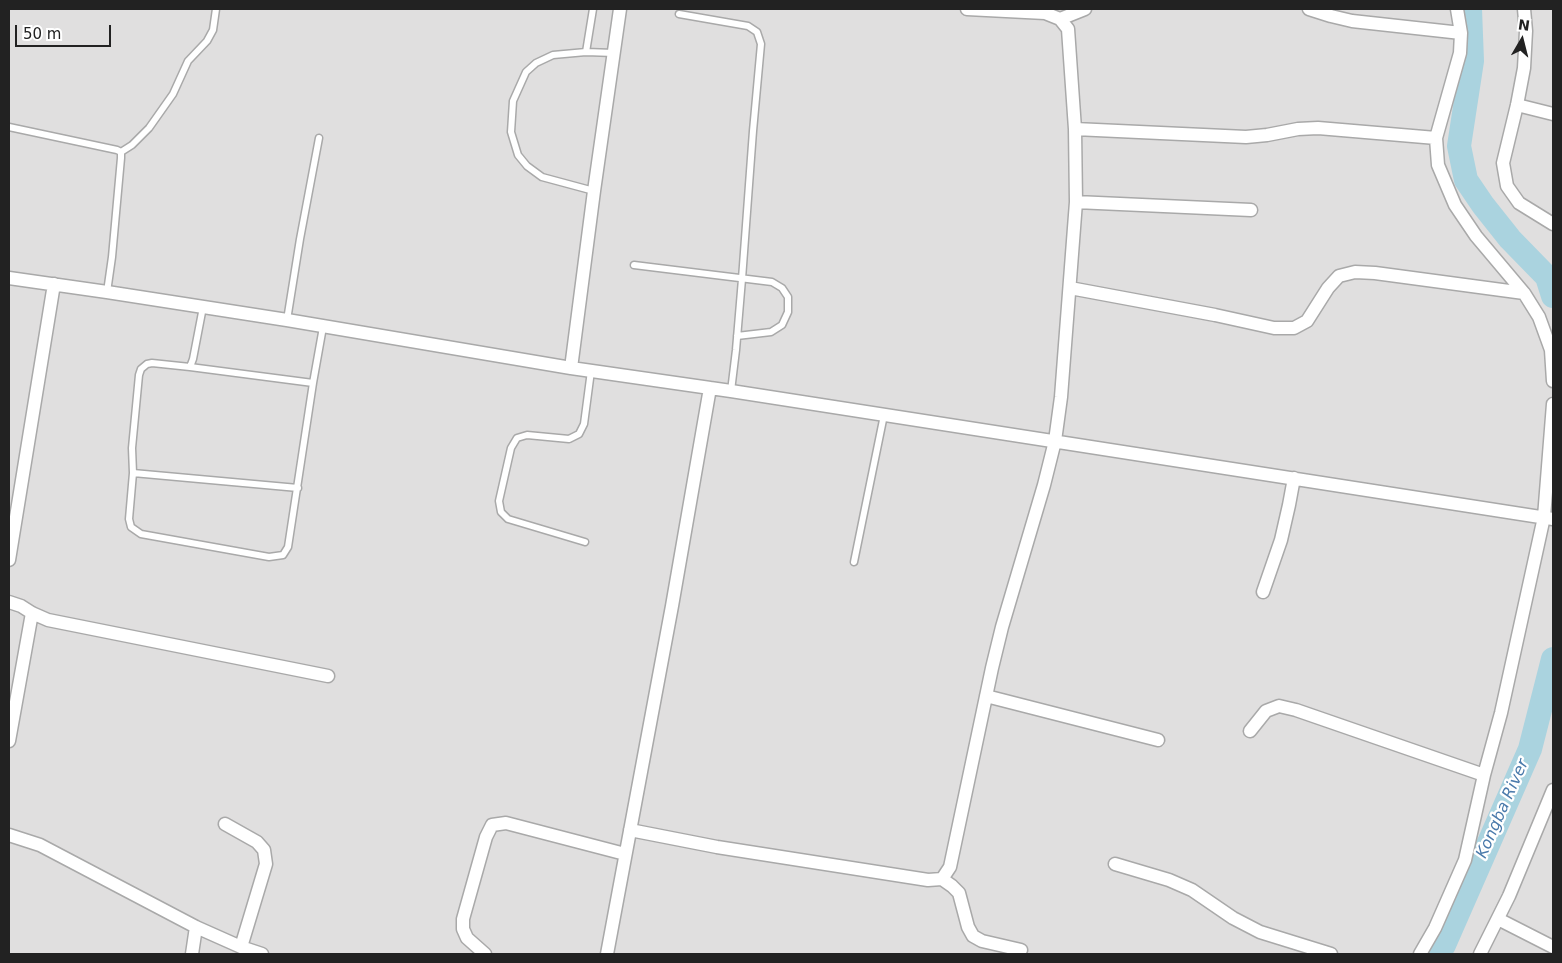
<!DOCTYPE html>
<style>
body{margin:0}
#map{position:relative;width:1562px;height:963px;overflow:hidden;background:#f2efe9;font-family:"DejaVu Sans",sans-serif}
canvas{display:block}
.frame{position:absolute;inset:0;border:10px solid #222;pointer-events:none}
.north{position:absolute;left:1497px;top:15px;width:50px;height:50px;-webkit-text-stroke:4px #fff;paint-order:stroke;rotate:8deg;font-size:14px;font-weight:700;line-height:20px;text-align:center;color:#222}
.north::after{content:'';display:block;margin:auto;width:18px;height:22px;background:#222;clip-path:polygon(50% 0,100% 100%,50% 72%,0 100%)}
.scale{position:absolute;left:15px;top:25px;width:96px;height:22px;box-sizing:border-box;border:2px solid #222;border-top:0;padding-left:6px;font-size:15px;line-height:18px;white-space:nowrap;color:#222;-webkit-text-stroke:4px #fff;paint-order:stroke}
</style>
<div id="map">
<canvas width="1562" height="963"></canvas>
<div class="frame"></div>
<div class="north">N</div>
<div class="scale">50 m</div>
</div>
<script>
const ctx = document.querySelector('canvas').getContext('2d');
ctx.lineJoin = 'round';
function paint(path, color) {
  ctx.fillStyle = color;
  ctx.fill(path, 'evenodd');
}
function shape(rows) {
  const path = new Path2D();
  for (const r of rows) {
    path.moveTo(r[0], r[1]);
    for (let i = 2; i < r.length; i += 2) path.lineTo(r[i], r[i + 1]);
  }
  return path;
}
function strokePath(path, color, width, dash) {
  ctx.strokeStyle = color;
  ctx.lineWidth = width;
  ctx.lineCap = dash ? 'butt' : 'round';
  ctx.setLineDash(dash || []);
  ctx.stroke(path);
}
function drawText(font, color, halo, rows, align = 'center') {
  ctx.font = font + ' "DejaVu Sans",sans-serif';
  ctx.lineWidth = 4.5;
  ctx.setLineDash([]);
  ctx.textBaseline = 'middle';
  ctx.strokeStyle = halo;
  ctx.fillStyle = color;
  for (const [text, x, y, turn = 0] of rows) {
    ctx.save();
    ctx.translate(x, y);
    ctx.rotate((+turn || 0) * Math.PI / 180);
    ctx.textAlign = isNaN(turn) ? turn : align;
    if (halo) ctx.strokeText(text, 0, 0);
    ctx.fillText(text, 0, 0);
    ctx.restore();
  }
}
paint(shape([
 [9,9,1553,9,1553,954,9,954]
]), '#e0dfdf');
strokePath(shape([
 [1470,9,1472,61,1459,146,1466,180,1483,205,1510,239,1547,277,1553,296],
 [1438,954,1444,945,1530,749,1553,659]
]), '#aad3df', 24);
const service = shape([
 [679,14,748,26,757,32,761,44,753,131,742,279,736,350,731,391],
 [586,52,593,9],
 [9,127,117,150,121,152,121,158,112,257,107,292],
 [121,152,132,145,149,128,173,94,188,61,207,41,213,30,216,9],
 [594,191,542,177,527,166,518,155,511,132,513,101,526,72,536,63,553,55,586,52,614,53],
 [634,265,772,282,782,288,788,297,788,312,782,325,771,332,737,336],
 [203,307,193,359,190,367,152,363,147,364,141,369,139,375,132,448,133,473,129,519,131,527,141,534,269,557,283,555,288,547,313,383,323,327],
 [287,320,300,239,319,138],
 [190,367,313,383],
 [133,473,298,488],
 [585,542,508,519,501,512,499,501,511,448,517,438,527,435,569,439,579,434,584,424,591,371],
 [854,562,884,415]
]);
const minor = shape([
 [1309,9,1331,16,1352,21,1461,33],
 [1457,9,1461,33,1460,53,1436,138,1438,165,1455,205,1476,236,1524,293,1539,317,1551,350,1553,381],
 [1524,9,1526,31,1524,68,1517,105,1503,163,1507,186,1519,203,1553,224],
 [1060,19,1085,9],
 [1517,105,1553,114],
 [1075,129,1246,137,1267,135,1298,129,1318,128,1436,138],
 [1076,202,1251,210],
 [9,278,107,292,287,320,571,368,731,391,1553,519],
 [1070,288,1215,315,1274,328,1294,328,1307,321,1328,288,1339,276,1355,272,1375,273,1524,293],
 [571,368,594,191,620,9],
 [9,560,54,284],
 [1263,592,1281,540,1289,505,1294,478],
 [9,602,21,606,32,613,48,620,328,676],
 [986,696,1158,740],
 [1250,731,1266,711,1279,706,1296,710,1484,775],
 [9,741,32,613],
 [225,824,257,842,264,850,266,864,241,947],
 [630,830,717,847,928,880,942,879,950,867,992,668,1002,627,1044,485,1055,441,1061,397,1076,202,1075,129,1068,29,1060,19,1045,13,967,9],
 [9,835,40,845,196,927,241,947,262,954],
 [1115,864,1169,880,1192,890,1233,918,1260,932,1331,954],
 [942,879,952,886,959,893,968,927,973,936,982,941,1021,950],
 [1498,919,1553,947],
 [192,954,196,927],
 [485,954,467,938,463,929,463,919,486,837,492,825,506,823,625,854],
 [607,954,672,606,710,388],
 [1420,954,1435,928,1465,860,1484,775,1501,713,1544,517,1553,404],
 [1480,954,1509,896,1553,790]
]);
strokePath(service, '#a9a9a9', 9);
strokePath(minor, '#a9a9a9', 15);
strokePath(service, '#fff', 6);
strokePath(minor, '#fff', 12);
drawText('italic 16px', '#4a7aab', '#fff', [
 ["Kongba River",1503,809,-66]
]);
</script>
